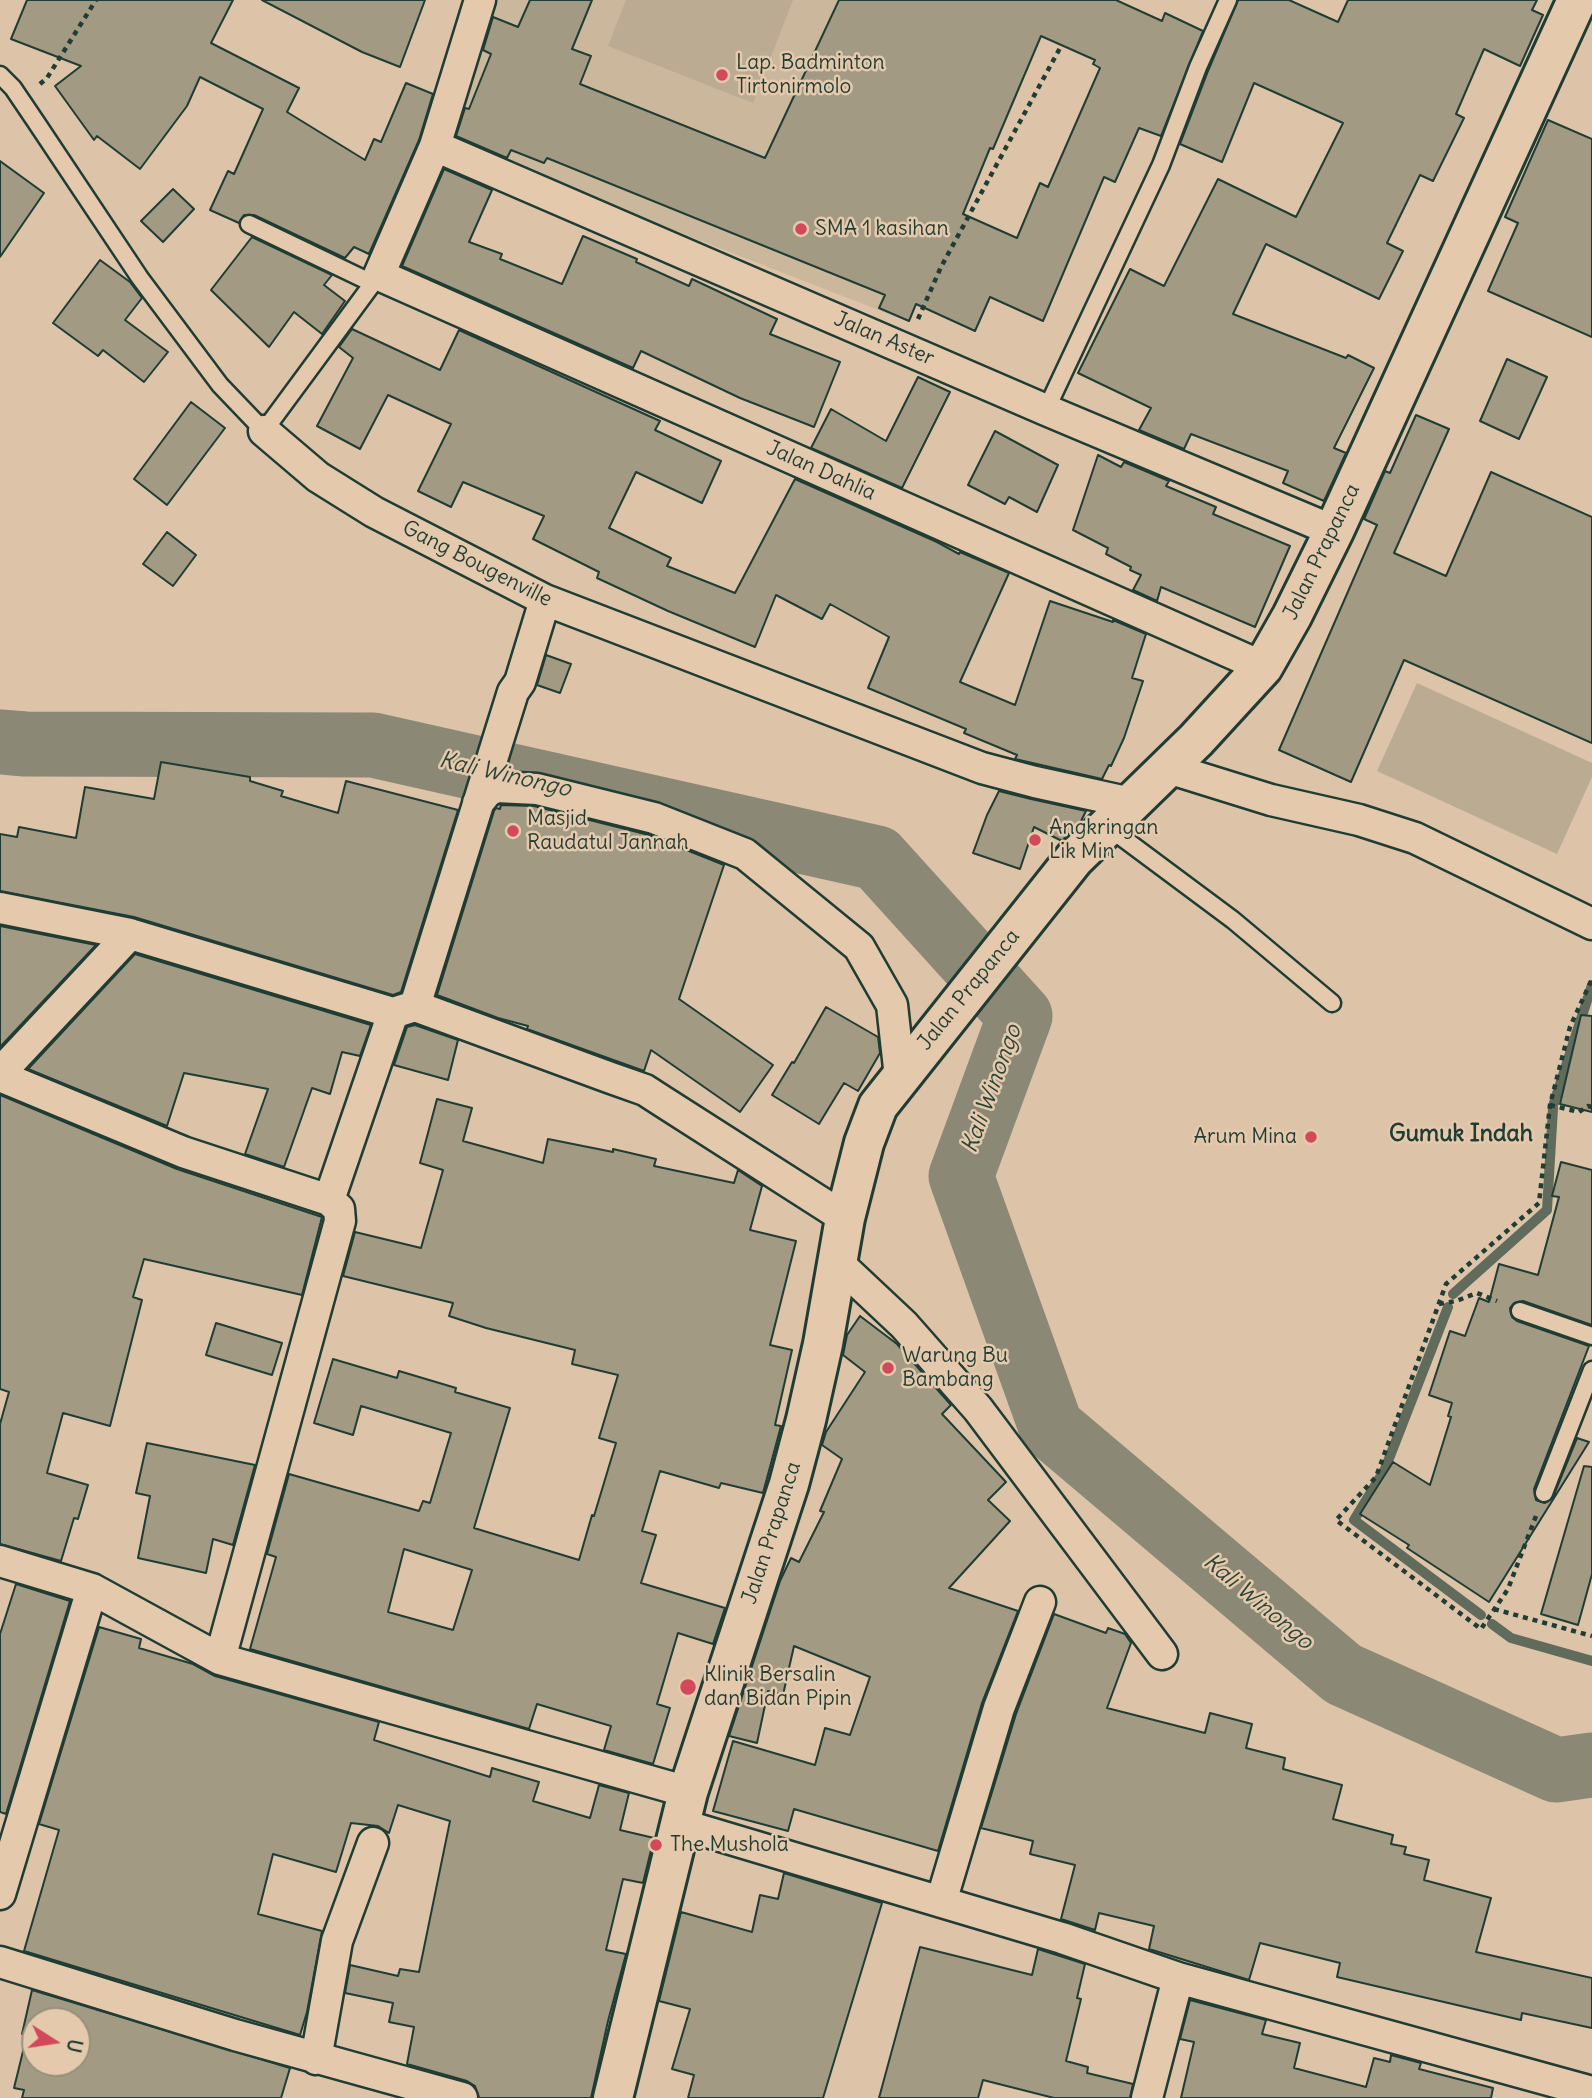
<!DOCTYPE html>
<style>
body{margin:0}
#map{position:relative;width:1592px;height:2098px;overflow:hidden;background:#ddc3a7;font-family:Delius,sans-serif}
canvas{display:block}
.north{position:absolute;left:21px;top:2007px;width:70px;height:70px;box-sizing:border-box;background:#e5c9ac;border:2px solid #96917c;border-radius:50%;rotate:102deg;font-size:19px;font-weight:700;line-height:28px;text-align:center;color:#1f3d34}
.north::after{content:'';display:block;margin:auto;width:24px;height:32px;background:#d1495b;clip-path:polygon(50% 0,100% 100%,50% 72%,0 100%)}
</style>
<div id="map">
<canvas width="1592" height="2098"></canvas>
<div class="north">U</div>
</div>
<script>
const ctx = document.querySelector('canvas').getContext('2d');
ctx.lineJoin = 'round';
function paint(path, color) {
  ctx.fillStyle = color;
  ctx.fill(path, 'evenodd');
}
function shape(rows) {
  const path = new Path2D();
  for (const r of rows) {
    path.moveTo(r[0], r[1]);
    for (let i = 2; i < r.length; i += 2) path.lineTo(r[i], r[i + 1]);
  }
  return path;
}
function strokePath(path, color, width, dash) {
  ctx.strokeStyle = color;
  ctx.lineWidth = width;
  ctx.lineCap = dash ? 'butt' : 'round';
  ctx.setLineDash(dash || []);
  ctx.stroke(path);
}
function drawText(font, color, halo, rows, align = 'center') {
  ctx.font = font + ' Delius,sans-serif';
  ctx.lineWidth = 5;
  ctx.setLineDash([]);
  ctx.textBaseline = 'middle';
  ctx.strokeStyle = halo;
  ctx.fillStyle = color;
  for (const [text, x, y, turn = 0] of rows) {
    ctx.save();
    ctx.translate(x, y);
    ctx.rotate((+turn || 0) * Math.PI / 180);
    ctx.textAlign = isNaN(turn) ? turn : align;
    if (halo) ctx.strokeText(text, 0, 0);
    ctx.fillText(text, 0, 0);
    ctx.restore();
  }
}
paint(shape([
 [490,0,1032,0,894,316,447,142]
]), '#cbb79c');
paint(shape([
 [626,0,793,0,753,103,608,46],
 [1417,683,1592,763,1592,777,1557,854,1377,771]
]), '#baab92');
strokePath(shape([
 [1554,1103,1592,985],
 [1453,1294,1547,1210,1553,1108],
 [1448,1307,1385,1469,1354,1520,1481,1615],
 [1492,1624,1511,1638,1592,1661]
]), '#606b5b', 10);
strokePath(shape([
 [0,742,25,744,373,745,877,858,1020,1016,961,1176,1051,1427,1343,1674,1556,1770,1592,1765]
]), '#8b8975', 65);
const building = shape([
 [27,0,233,0,211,43,299,88,287,112,365,160,374,139,381,142,406,83,433,94,419,140,369,254,354,247,345,258,254,215,244,215,239,223,210,210,228,171,234,174,263,109,200,77,187,106,140,169,97,136,94,140,55,86,81,66,11,39,27,0],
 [262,0,425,0,400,67,362,52,262,0],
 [530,0,592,0,572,49,591,56,580,84,765,158,839,0,1116,0,1162,21,1165,13,1203,31,1161,136,1139,128,1115,182,1104,177,1043,321,990,297,975,331,916,304,909,321,879,308,885,295,547,158,544,163,511,150,507,158,456,136,465,108,469,109,491,54,483,50,493,17,518,27,530,0],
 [1041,36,1095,60,1093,64,1100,68,1048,187,1040,183,1017,238,963,214,990,148,993,149,1041,36],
 [1238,0,1289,0,1338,22,1348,0,1537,0,1532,10,1543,15,1520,66,1484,49,1456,114,1464,118,1433,181,1420,175,1387,243,1403,251,1379,299,1266,244,1233,314,1346,358,1348,355,1374,368,1334,448,1346,453,1324,501,1283,483,1288,471,1191,434,1184,449,1139,430,1151,408,1078,373,1130,269,1164,286,1218,179,1296,217,1343,123,1254,83,1222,162,1180,144,1208,71,1238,0],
 [1548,120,1592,139,1592,337,1488,291,1518,223,1505,217,1548,120],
 [0,161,44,193,0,257,0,161],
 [444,169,492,190,469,242,502,254,500,259,562,284,583,236,637,259,636,262,689,286,692,279,777,319,770,334,840,362,814,427,740,398,641,351,633,368,402,266,444,169],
 [173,189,194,209,163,242,141,221,173,189],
 [252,237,332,275,324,285,345,301,322,334,294,312,269,347,211,290,252,237],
 [100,260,130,282,142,298,125,320,168,352,144,382,103,350,98,356,53,323,100,260],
 [352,329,440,370,459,330,660,421,655,430,721,461,702,503,636,472,609,528,671,558,667,566,735,593,795,479,937,542,959,554,960,552,1009,573,960,682,1015,705,1050,601,1113,622,1113,620,1146,634,1132,678,1143,681,1124,738,1111,766,1109,765,1102,779,1015,759,1017,755,964,733,966,729,868,688,889,637,830,604,822,619,776,595,755,647,668,611,597,578,599,572,533,539,544,516,463,482,451,507,418,491,451,424,388,395,360,449,317,426,353,358,339,347,352,329],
 [1507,359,1547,377,1519,439,1480,421,1507,359],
 [918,377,950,392,902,488,811,448,831,409,886,441,918,377],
 [191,402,225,428,167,505,134,479,191,402],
 [1416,415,1449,429,1394,553,1446,576,1491,472,1592,517,1592,743,1404,660,1351,782,1279,750,1377,525,1364,519,1385,471,1390,473,1416,415],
 [995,431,1058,465,1037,512,1009,497,1005,504,968,485,995,431],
 [1098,455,1121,467,1124,462,1169,481,1166,486,1216,507,1213,514,1290,546,1255,627,1161,587,1157,601,1133,590,1141,575,1130,570,1131,567,1106,554,1108,548,1073,530,1098,455],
 [167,532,196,555,173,586,143,564,167,532],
 [546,655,571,664,560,693,537,685,546,655],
 [161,762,250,777,250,781,283,791,281,796,338,813,346,781,458,810,401,992,393,995,134,917,0,891,0,834,17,837,19,827,76,838,85,787,154,799,161,762],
 [999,791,1031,799,1086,811,1080,823,1062,841,1034,827,1020,869,973,853,987,815,999,791],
 [501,805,534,806,649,835,724,865,679,999,773,1065,740,1112,651,1050,644,1071,527,1029,528,1026,498,1018,437,995,494,811,496,808,500,809,501,805],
 [0,926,96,945,0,1047,0,926],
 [135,954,371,1025,360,1056,342,1052,330,1094,312,1088,284,1167,245,1154,268,1089,184,1073,167,1126,28,1069,135,954],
 [826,1007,878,1037,880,1053,858,1091,844,1083,819,1124,772,1095,792,1062,794,1063,826,1007],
 [1581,1015,1592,1016,1592,1112,1560,1104,1581,1015],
 [415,1025,458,1040,448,1080,394,1065,407,1027,415,1025],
 [0,1095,177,1169,322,1217,302,1295,144,1259,133,1297,142,1300,110,1426,63,1413,47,1473,88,1485,78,1519,74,1518,61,1561,0,1544,0,1424,9,1392,0,1389,0,1095],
 [437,1099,472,1108,463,1141,543,1163,548,1139,613,1152,613,1149,656,1159,654,1166,734,1183,738,1170,762,1186,750,1230,796,1241,770,1345,792,1350,775,1425,781,1426,763,1493,721,1483,719,1488,660,1471,642,1531,656,1535,641,1583,725,1608,713,1644,678,1633,657,1704,670,1708,653,1764,604,1750,611,1726,537,1704,529,1729,250,1649,276,1557,267,1554,289,1474,419,1511,423,1501,430,1503,451,1433,361,1406,353,1435,314,1423,333,1359,397,1378,399,1371,456,1388,455,1392,510,1408,474,1528,579,1560,592,1515,594,1516,616,1443,599,1438,618,1375,572,1364,575,1350,486,1328,449,1316,453,1303,343,1276,355,1232,421,1248,443,1170,420,1163,437,1099],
 [404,1549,472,1570,453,1630,388,1612,404,1549],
 [1561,1162,1592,1170,1592,1325,1523,1301,1514,1303,1510,1308,1512,1317,1517,1321,1589,1346,1534,1489,1536,1500,1545,1503,1553,1497,1577,1438,1589,1442,1489,1602,1407,1548,1409,1545,1360,1514,1393,1462,1430,1485,1451,1417,1448,1416,1452,1403,1429,1395,1450,1331,1465,1336,1479,1298,1489,1302,1499,1264,1538,1275,1559,1197,1552,1196,1561,1162],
 [860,1316,897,1344,951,1405,942,1414,1006,1482,988,1500,1010,1521,949,1588,1018,1611,982,1703,938,1851,794,1809,788,1831,713,1811,733,1741,815,1765,825,1728,850,1735,870,1677,794,1646,783,1695,768,1691,757,1743,729,1736,780,1581,791,1558,799,1562,824,1512,820,1511,842,1459,822,1445,826,1432,865,1372,843,1355,847,1335,860,1316],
 [216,1323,282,1343,272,1375,206,1355,216,1323],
 [147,1443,255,1465,233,1545,213,1539,206,1573,138,1558,150,1496,136,1493,147,1443],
 [1584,1466,1592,1467,1592,1574,1578,1625,1541,1614,1584,1466],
 [16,1584,70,1601,6,1814,0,1812,0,1634,16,1584],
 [1054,1614,1106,1633,1108,1628,1125,1634,1131,1643,1107,1708,1205,1733,1210,1713,1252,1724,1246,1748,1285,1758,1283,1769,1342,1785,1333,1819,1393,1835,1391,1844,1406,1847,1404,1854,1429,1860,1424,1880,1491,1898,1476,1952,1592,1978,1592,2028,1522,2013,1521,2020,1337,1977,1340,1963,1260,1943,1249,1980,1149,1949,1154,1926,1099,1913,1095,1930,1061,1919,1075,1865,1030,1854,1033,1841,981,1828,1016,1714,1054,1614],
 [99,1627,141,1639,139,1648,193,1664,215,1676,379,1722,374,1740,490,1777,492,1768,539,1782,533,1801,590,1818,599,1785,629,1793,620,1830,654,1838,643,1883,623,1879,606,1950,626,1954,608,2021,591,2098,479,2098,475,2086,467,2081,407,2064,414,2027,389,2022,393,2003,345,1993,350,1965,398,1976,400,1969,419,1972,450,1821,398,1805,389,1833,378,1826,351,1823,336,1872,273,1854,258,1914,322,1931,307,2012,300,2035,24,1951,59,1830,39,1824,99,1627],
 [784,1873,882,1903,823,2098,688,2098,694,2075,672,2069,690,2009,659,2001,681,1912,752,1932,760,1895,778,1899,784,1873],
 [920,1947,1032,1975,1038,1949,1085,1964,1077,1998,1081,1999,1066,2061,1088,2067,1087,2073,1133,2084,1130,2098,1054,2098,983,2080,978,2098,879,2098,920,1947],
 [32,1990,290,2068,281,2098,22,2098,24,2090,14,2088,27,2035,22,2034,32,1990],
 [35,2021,77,2021,77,2063,35,2063,35,2021],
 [1190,2000,1266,2020,1262,2034,1300,2043,1294,2068,1366,2087,1374,2058,1390,2062,1391,2055,1421,2063,1419,2069,1493,2088,1491,2098,1181,2098,1194,2042,1180,2039,1190,2000]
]);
paint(building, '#a29a83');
strokePath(building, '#1f3d34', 2);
const lane = shape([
 [0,75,13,88,36,122,140,278,220,385,264,431,379,275],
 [249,224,372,283],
 [1046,410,1161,165,1198,67,1228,0],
 [1108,827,1233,920,1332,1003],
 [1520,1311,1592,1336],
 [1544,1493,1592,1370]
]);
const street = shape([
 [480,0,435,146,379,275,1263,667],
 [435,146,1046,410,1334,531],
 [264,431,318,477,374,512,545,600,982,768,1035,782,1131,803],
 [1168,768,1271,800,1359,820,1415,838,1592,924],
 [478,803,487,792,496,787,537,789,654,818,745,854,859,947,892,1005,900,1077],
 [0,908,130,934,393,1013,415,1006,611,1078,645,1090,662,1101,845,1218],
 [415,1006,513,692,520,682,545,600],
 [0,1073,130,934],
 [0,1076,183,1152,329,1200,339,1209,340,1221,220,1659],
 [329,1200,393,1013],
 [838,1263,904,1325,978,1409,1162,1654],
 [0,1561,92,1589,220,1659,688,1792],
 [680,1824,1062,1938,1178,1978,1592,2092],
 [0,1894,92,1589],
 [941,1902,999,1708,1040,1602],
 [0,1962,235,2035,462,2098],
 [316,2059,337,1941,373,1843],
 [1147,2098,1178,1978]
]);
const secondary = shape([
 [613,2098,688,1792,789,1484,806,1420,823,1344,845,1218,864,1143,878,1106,1074,859,1196,740,1263,667,1292,616,1334,531,1577,0]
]);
strokePath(lane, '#1f3d34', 21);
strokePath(street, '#1f3d34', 35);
strokePath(secondary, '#1f3d34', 44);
strokePath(shape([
 [40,84,47,78,96,0],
 [918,319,941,267,1060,48],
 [1550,1105,1579,1112,1588,1106,1592,1107],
 [1439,1304,1456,1301,1477,1293,1497,1301],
 [1536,1516,1508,1589,1481,1629,1336,1520,1376,1477,1446,1284,1539,1203,1550,1105,1570,1027,1592,979],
 [1494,1609,1592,1636]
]), '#1f3d34', 4.5, [5, 5]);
strokePath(lane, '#e5c9ac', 16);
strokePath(street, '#e5c9ac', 30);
strokePath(secondary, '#e5c9ac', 38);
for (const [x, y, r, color] of [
 [722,75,7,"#d1495b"],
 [801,229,7,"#d1495b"],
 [513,831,7,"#d1495b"],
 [1035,840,7,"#d1495b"],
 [1311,1137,7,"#d1495b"],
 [888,1368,7,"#d1495b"],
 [688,1687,9,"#d1495b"],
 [656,1845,7,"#d1495b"]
]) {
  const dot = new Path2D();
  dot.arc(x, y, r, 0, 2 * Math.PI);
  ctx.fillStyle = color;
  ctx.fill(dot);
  strokePath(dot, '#e5c9ac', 2.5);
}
drawText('21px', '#1f3d34', '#e5c9ac', [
 ["Lap. Badminton",736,63],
 ["Tirtonirmolo",736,87],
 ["SMA 1 kasihan",815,229],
 ["Masjid",527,819],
 ["Raudatul Jannah",527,843],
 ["Angkringan",1049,828],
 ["Lik Min",1049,852],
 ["Arum Mina",1297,1137,"right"],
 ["Warung Bu",902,1356],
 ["Bambang",902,1380],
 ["Klinik Bersalin",704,1675],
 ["dan Bidan Pipin",704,1699],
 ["The Mushola",670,1845]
], 'left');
drawText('21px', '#1f3d34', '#e5c9ac', [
 ["Jalan Aster",884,339,23],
 ["Jalan Dahlia",821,471,24],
 ["Jalan Prapanca",1322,552,-64],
 ["Gang Bougenville",477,564,27],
 ["Jalan Prapanca",969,990,-51],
 ["Jalan Prapanca",772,1533,-72]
]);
drawText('italic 23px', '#2a453a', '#e5c9ac', [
 ["Kali Winongo",505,775,13],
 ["Kali Winongo",992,1089,-70],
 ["Kali Winongo",1258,1602,40]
]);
drawText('bold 23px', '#1f3d34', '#e5c9ac', [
 ["Gumuk Indah",1461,1134]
]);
</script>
